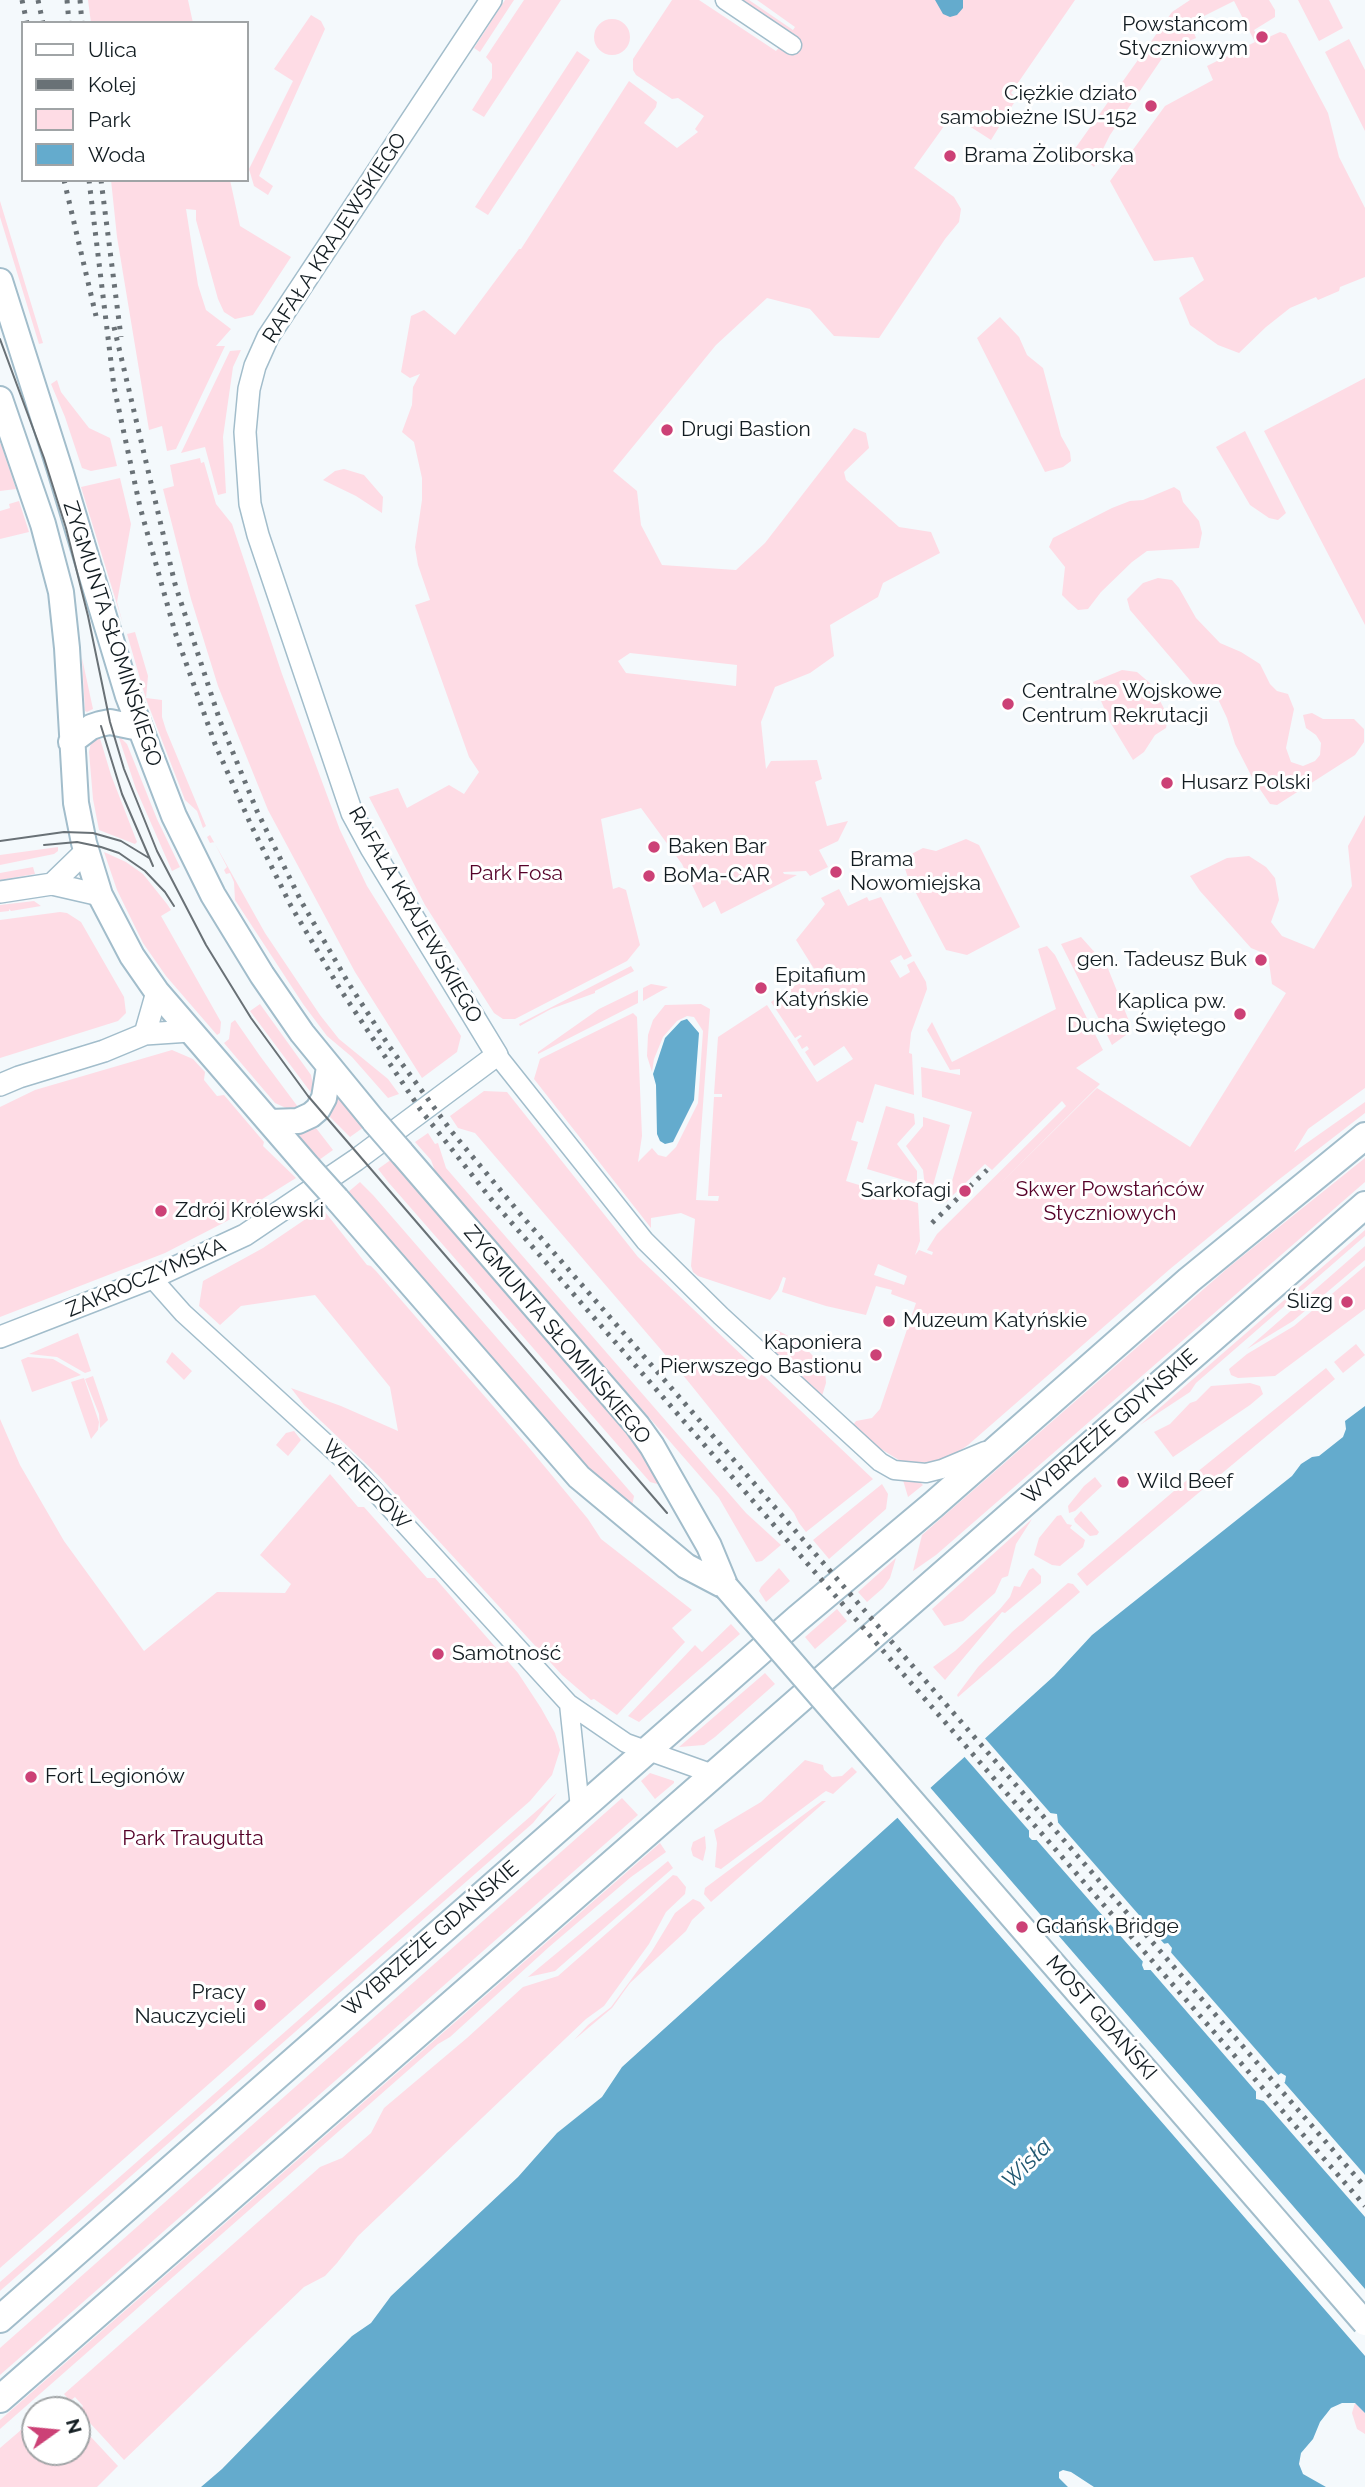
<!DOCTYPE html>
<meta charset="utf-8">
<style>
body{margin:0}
#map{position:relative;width:1365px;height:2487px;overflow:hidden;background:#f4f9fc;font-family:Raleway,sans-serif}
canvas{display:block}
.legend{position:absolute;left:21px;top:21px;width:228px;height:161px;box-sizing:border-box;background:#fff;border:2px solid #a0a4a6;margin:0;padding:9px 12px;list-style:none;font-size:21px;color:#121c21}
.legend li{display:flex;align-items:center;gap:14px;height:35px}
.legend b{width:35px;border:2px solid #a0a4a6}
.north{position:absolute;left:21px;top:2396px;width:70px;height:70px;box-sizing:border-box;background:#fff;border:2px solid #a0a4a6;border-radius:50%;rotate:75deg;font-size:19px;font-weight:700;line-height:28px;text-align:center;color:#121c21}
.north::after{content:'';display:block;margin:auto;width:24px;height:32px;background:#cc4176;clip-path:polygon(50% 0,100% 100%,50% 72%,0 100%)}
</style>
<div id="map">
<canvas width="1365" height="2487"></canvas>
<ul class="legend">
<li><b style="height:9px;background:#fff"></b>Ulica</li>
<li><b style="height:9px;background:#697176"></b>Kolej</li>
<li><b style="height:19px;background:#fedce5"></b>Park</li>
<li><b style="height:19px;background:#64abcd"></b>Woda</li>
</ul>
<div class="north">N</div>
</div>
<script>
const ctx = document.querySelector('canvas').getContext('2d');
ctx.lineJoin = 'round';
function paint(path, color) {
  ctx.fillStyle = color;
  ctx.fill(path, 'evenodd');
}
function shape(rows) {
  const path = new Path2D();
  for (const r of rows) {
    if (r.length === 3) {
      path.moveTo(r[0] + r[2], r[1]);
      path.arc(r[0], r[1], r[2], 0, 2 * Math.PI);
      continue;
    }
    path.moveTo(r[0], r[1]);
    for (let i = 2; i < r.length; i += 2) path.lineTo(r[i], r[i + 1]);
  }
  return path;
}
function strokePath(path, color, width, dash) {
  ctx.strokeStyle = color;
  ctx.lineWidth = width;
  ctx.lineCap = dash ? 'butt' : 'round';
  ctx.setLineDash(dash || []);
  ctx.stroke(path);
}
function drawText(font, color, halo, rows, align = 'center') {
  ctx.font = font + ' Raleway,sans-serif';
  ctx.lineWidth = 6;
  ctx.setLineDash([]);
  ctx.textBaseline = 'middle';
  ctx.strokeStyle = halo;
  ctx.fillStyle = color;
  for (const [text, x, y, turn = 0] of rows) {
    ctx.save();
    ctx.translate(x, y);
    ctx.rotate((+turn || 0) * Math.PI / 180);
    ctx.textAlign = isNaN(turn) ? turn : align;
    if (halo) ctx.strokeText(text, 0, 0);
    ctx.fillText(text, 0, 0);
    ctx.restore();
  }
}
paint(shape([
 [88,0,188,0,193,23,91,23],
 [505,0,514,0,480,52,474,48],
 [524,0,561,0,484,117,472,110,492,78,492,64,486,57],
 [672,0,699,0,776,51,789,35,739,0,749,0,793,30,795,27,757,0,1075,0,1011,93,1017,98,991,140,952,115,914,168,954,197,961,209,959,222,945,239,879,338,834,336,810,309,767,298,716,345,613,471,637,491,641,525,662,565,736,570,765,543,854,428,866,433,869,448,844,472,846,480,899,527,931,532,940,553,883,583,878,597,830,625,834,656,810,673,775,687,761,722,766,769,771,761,817,760,822,779,815,782,827,826,848,821,838,841,819,850,828,867,810,876,806,871,783,872,784,874,797,875,721,914,715,901,703,908,682,864,641,808,601,819,613,889,619,887,626,890,640,945,627,961,515,1019,503,1019,494,1013,425,905,369,797,398,788,407,808,449,785,464,794,479,772,469,757,415,605,430,600,418,565,415,547,422,500,422,478,414,442,402,432,412,405,413,387,420,374,410,378,401,372,411,316,424,310,455,335,519,249,521,249,629,81,657,102,656,107,644,123,677,148,698,132,695,129,704,116,678,98,672,99,636,75,633,70,633,59],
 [630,653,737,665,736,686,626,673,618,661],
 [1190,0,1269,0,1275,10,1275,17,1254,30,1260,41,1280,32,1286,34,1328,113,1339,157,1365,208,1365,277,1340,287,1339,291,1318,300,1316,297,1290,308,1266,327,1239,353,1218,345,1190,325,1179,298,1204,280,1193,257,1154,261,1110,181,1165,106,1213,80,1207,66,1255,42,1234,1,1190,23,1196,38,1167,51,1110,135,1094,167,1074,150,1172,12],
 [1298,0,1329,0,1343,28,1319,41],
 [311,15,321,21,325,29,259,176,273,186,268,195,254,186,249,169,293,81,274,69],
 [612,37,18],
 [1349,39,1365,70,1365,131,1325,52],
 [577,51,590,60,488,215,475,207],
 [111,180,230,180,240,226,291,257,253,315,235,319,224,312,218,299,196,220,196,210,186,209,198,285,206,310,231,329,216,346,225,346,176,449,167,451,162,426,149,430,117,237],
 [0,201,10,234,43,343,39,344,0,217],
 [1000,317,1019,337,1027,355,1043,368,1061,436,1070,452,1071,461,1063,467,1045,472,977,338],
 [241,350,233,367,223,437,226,493,218,495,205,447,181,453,230,351],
 [1365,378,1365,625,1264,431],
 [57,380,61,392,89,428,110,438,117,466,91,471,82,468,65,417,51,384],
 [1245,431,1286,513,1278,520,1269,518,1250,505,1216,447],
 [0,444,1,444,16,489,0,491],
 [200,458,201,463,204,462,216,504,232,524,282,674,340,830,367,886,461,1036,457,1052,422,1078,355,972,268,810,218,686,191,599,163,489,174,486,170,465],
 [344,469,364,475,383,497,382,513,356,496,323,480,335,471],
 [120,478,131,524,117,602,123,624,81,487],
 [1174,487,1180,491,1183,502,1199,521,1202,533,1199,548,1147,551,1132,562,1101,592,1088,609,1078,610,1070,603,1062,595,1065,567,1049,547,1053,538,1112,508,1130,501,1143,500],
 [19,501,29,532,0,539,0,511,10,508,9,504],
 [1158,578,1172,580,1179,588,1196,618,1220,643,1241,652,1260,664,1270,684,1277,691,1288,694,1294,709,1286,748,1291,762,1303,766,1315,761,1320,755,1321,743,1316,735,1306,728,1303,715,1312,713,1323,719,1354,719,1364,729,1364,742,1355,755,1277,805,1270,804,1253,779,1235,744,1227,718,1218,699,1200,692,1130,610,1127,599,1143,583],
 [135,632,148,676,146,698,162,700,162,717,166,730,206,826,203,828,197,811,185,800,146,699,127,634],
 [82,658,93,709,87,712,85,711],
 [1122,670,1137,672,1151,684,1168,716,1166,728,1155,735,1144,752,1133,760,1110,722,1093,682],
 [99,735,111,775,137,842,135,844,99,830,93,799,89,752,91,742],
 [118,735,127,744,157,819,180,867,172,871,136,789],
 [1365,815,1365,1088,1308,1129,1294,1152,1365,1102,1365,1113,1277,1181,1170,1269,968,1445,955,1454,933,1465,909,1465,899,1460,876,1446,853,1425,856,1421,872,1418,880,1409,916,1303,891,1294,892,1290,876,1286,866,1315,826,1306,782,1292,786,1278,783,1277,778,1290,770,1300,698,1276,693,1272,691,1266,695,1219,681,1213,651,1218,651,1228,534,1079,540,1059,633,1013,637,1017,642,1136,638,1162,652,1148,658,1155,666,1157,676,1147,698,1103,703,1031,694,1017,687,1016,677,1021,663,1037,654,1059,652,1072,647,1056,648,1035,653,1020,665,1005,701,1004,710,1009,696,1200,718,1201,719,1196,708,1196,714,1097,722,1097,722,1094,714,1094,718,1037,767,1005,817,1082,853,1059,844,1046,814,1066,805,1052,809,1049,807,1046,802,1049,797,1040,802,1036,800,1035,795,1038,771,1002,775,999,779,1004,781,1003,783,1001,779,996,816,972,796,940,825,904,821,898,839,889,848,906,867,897,869,901,881,897,912,956,904,960,901,955,890,961,900,978,910,972,907,965,914,961,926,982,927,989,911,1033,909,1053,912,1054,914,1095,875,1084,863,1123,857,1121,856,1124,851,1140,858,1142,846,1181,918,1203,920,1241,915,1255,919,1250,932,1255,933,1252,927,1250,937,1234,1066,1106,1062,1101,992,1170,985,1164,946,1202,972,1112,922,1097,921,1067,960,1075,960,1069,950,1070,927,1030,932,1022,952,1062,1056,1009,1038,949,1047,946,1055,955,1103,1050,1076,1068,1100,1084,1000,1184,1097,1088,1190,1147,1286,993,1272,984,1268,955,1251,948,1200,891,1190,876,1227,858,1249,856,1266,867,1275,878,1279,900,1271,922,1282,936,1314,949,1352,886,1348,846],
 [878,1264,907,1276,904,1285,874,1275],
 [210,835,265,933,320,1015,339,1039,388,1079,399,1094,388,1098,352,1057,327,1036,303,1004,235,900,234,882,230,873,226,874,224,870,227,867,214,842,210,843,207,837],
 [966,839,979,845,1020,927,967,955,946,950,908,878,902,859,923,848,936,851],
 [58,847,58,851,54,854,0,865,0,855],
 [104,852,126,862,143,874,167,904,171,910,161,916,221,1022,220,1033,217,1035,166,976,143,943,117,890],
 [33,867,35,874,0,880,0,873],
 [34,901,41,906,11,911,9,909,9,911,0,912,0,905],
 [60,912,67,913,81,922,124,997,126,1013,118,1021,0,1058,0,920],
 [1081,937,1107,966,1131,1026,1126,1035,1112,1045,1061,944],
 [631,966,634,971,595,991,595,993,551,1009,520,1026,519,1024],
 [651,984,668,987,643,1001,643,988],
 [638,990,638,1003,538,1054,538,1052,599,1009],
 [260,1004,311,1075,313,1085,312,1094,250,1011],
 [235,1020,260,1056,298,1107,286,1108,275,1103,224,1043,229,1039,231,1023],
 [172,1050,193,1059,205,1072,204,1080,217,1096,224,1095,264,1142,263,1146,296,1178,227,1221,165,1253,0,1317,0,1107,35,1090],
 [484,1091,507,1092,638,1257,873,1479,806,1532,799,1523,794,1513,687,1380,475,1133,458,1128,450,1116],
 [339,1096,364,1127,350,1137,329,1116],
 [886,1106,914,1114,915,1124,897,1144,917,1171,917,1184,867,1169],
 [923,1117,950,1125,932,1189,925,1187,923,1170,906,1146,923,1126],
 [316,1128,333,1150,319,1160,295,1134],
 [428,1133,435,1144,438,1143,446,1168,746,1513,781,1545,762,1561,756,1562,719,1498,435,1171,431,1160,415,1142],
 [1365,1158,1365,1182,936,1555,913,1571,922,1535,1229,1267],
 [392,1159,619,1420,642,1451,661,1485,650,1482,389,1183,378,1169],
 [360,1182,373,1195,634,1496,632,1506,585,1468,347,1193],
 [322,1208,367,1265,371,1266,376,1271,526,1444,588,1519,601,1539,692,1610,672,1628,685,1642,617,1715,594,1699,591,1700,562,1675,379,1476,304,1405,291,1388,341,1406,398,1431,390,1387,315,1295,241,1306,220,1325,199,1306,203,1281,263,1248],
 [1365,1230,1365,1236,1196,1383,1190,1392,1140,1425],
 [1365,1246,1365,1260,1293,1321,1247,1349],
 [1365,1266,1365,1309,1275,1376,1238,1378,1231,1375,1229,1369,1247,1354,1294,1326],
 [777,1330,801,1343,825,1369,826,1383,822,1396,761,1340],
 [78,1333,91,1371,85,1373,57,1357,29,1354],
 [1356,1344,1365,1355,1343,1373,1334,1362],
 [172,1352,192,1371,184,1380,166,1362],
 [28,1357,53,1359,81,1375,32,1392,21,1360],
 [1326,1368,1335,1379,1087,1586,1077,1574,1181,1485],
 [93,1376,108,1420,100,1428,99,1414,85,1379],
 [84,1378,99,1422,98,1430,91,1439,71,1382],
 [1250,1383,1260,1386,1263,1394,1250,1405,1173,1457,1154,1432,1170,1424,1190,1403,1196,1401,1211,1386],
 [0,1419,20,1465,64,1541,144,1651,217,1592,285,1593,291,1584,260,1555,330,1474,358,1507,364,1507,427,1578,435,1578,518,1673,541,1708,555,1733,560,1750,552,1775,530,1801,0,2268],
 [294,1431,301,1440,288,1456,276,1445,286,1433],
 [1095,1477,1102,1486,1075,1511,1069,1513,1068,1506,1084,1486],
 [903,1480,920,1482,923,1485,908,1497],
 [882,1484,888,1494,886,1509,829,1559,813,1540],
 [1081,1511,1099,1532,1097,1535,1090,1536,1075,1522,1074,1519],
 [1061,1515,1067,1524,1072,1525,1070,1528,1085,1540,1083,1547,1060,1566,1052,1565,1034,1555,1039,1538,1057,1516],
 [1032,1519,1016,1544,1008,1576,1002,1578,995,1593,963,1621,944,1626,932,1609],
 [896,1558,890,1578,883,1588,867,1602,858,1592],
 [779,1568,790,1581,766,1602,759,1591,761,1587],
 [1033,1568,1041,1576,1041,1583,1005,1613,1002,1612,945,1680,933,1667,955,1651,1000,1609,1010,1597,1014,1586,1020,1587,1029,1570],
 [1068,1583,1073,1584,1080,1592,958,1697,957,1695,978,1667,1012,1632],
 [837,1609,847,1621,815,1649,805,1637],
 [731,1624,740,1634,639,1722,628,1716,695,1645,702,1652],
 [765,1673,775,1684,715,1737,704,1745,679,1747],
 [805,1760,823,1765,824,1770,832,1777,842,1776,852,1767,857,1772,833,1794,826,1791,823,1793,721,1869,715,1867,717,1843,714,1830,761,1802],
 [650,1773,674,1781,674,1783,655,1799,641,1781],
 [557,1793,533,1823,0,2291,0,2282],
 [622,1798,638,1815,0,2375,0,2348],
 [822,1801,826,1801,711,1902,704,1894,705,1888],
 [705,1836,706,1848,703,1861,693,1856,691,1849,693,1842],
 [660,1843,666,1852,631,1877,549,1947,450,2037,438,2044,0,2429,0,2420],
 [668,1861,673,1868,555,1971,528,1977,523,1981],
 [673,1875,677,1876,686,1887,685,1894,666,1912,649,1944,604,2006,586,2019,358,2236,337,2263,325,2276,304,2287,124,2460,79,2411,83,2406,75,2397,70,2401,64,2394,320,2167,342,2158,371,2133,384,2108,467,2038,523,1987,558,1976],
 [693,1899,700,1902,705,1908,692,1920,686,1931,630,1983,612,2008,574,2040,588,2025,611,2007,652,1951,675,1913],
 [1355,2403,1365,2413,1365,2434,1357,2429,1352,2413],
 [35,2418,35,2452,77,2452,77,2422,118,2466,97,2487,0,2487,0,2448]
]), '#fedce5');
paint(shape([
 [935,0,963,0,963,8,957,15,950,17,943,14],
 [687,1019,699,1033,694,1100,673,1142,665,1144,660,1141,657,1134,656,1085,653,1074,665,1038,681,1021],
 [1365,1406,1365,2413,1355,2403,1342,2403,1331,2408,1320,2422,1313,2439,1301,2453,1299,2464,1303,2474,1326,2487,1094,2487,1071,2472,1063,2470,1059,2472,1059,2478,1068,2487,201,2487,222,2469,352,2336,371,2323,391,2296,518,2177,557,2133,602,2097,622,2067,1054,1676,1092,1635,1292,1476,1301,1464,1312,1457,1319,1456,1343,1437,1346,1429,1345,1421],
 [1050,1813,1057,1814,1058,1822,1036,1840,1032,1840,1029,1837,1029,1831],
 [1168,1943,1172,1948,1171,1953,1151,1970,1144,1970,1142,1965,1143,1961,1163,1944],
 [1281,2073,1286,2076,1285,2082,1264,2101,1256,2099,1256,2092]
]), '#64abcd');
paint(shape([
 [983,1736,1053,1816,1032,1834,962,1754],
 [928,1785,1365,2289,1365,2356,895,1815],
 [1055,1819,1167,1947,1145,1964,1034,1837],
 [1168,1949,1280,2077,1259,2095,1148,1967],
 [1282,2080,1365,2175,1365,2217,1261,2098]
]), '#f4f9fc');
const minor = shape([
 [725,0,792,45],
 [497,1055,645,1241,721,1316,880,1462,894,1470,926,1473,942,1469,985,1451],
 [152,1278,183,1313,357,1472,569,1704,626,1743,713,1774],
 [569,1704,580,1808]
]);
const tertiary = shape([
 [52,884,86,851],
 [0,892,52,884,100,895],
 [145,1034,157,992],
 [0,1085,19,1077,104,1051,145,1034,190,1031],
 [0,1337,152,1278,245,1235,356,1160,497,1055,371,848,352,813,258,535,250,504,245,432,249,389,255,366,268,337,491,0]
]);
const secondary = shape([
 [0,281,60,470,128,696,174,816,213,895,262,975,302,1033,374,1121],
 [0,399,43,524,61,592,67,648,76,803,84,843,100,895,132,956,157,992,309,1168],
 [71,742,91,727,100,724,110,722,139,728],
 [270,1122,298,1121,311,1115,318,1109,324,1098,329,1067],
 [401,1152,637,1425,652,1446,709,1546,726,1587],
 [337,1199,579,1477,686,1566,726,1587]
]);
const primary = shape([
 [0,2319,797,1619,933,1505,1189,1280,1365,1136],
 [0,2399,1365,1205]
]);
strokePath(minor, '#a2bdcb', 21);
strokePath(tertiary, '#a2bdcb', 24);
strokePath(secondary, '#a2bdcb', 28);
strokePath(primary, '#a2bdcb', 30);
strokePath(minor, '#fff', 18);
strokePath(tertiary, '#fff', 21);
strokePath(secondary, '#fff', 24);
strokePath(primary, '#fff', 26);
strokePath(shape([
 [0,339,44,458,66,528,88,616,110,722,124,769,157,851,206,945,251,1018,308,1096,667,1513],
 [101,726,122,794,153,866],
 [0,841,64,832,93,833,121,841,149,858],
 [44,845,77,842,101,847,119,853,145,871,165,892,174,906],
 [724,1590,1365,2328]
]), '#697176', 2);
strokePath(shape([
 [22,0,27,23],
 [38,0,43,23],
 [67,0,69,23],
 [80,0,82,23],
 [64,180,96,316],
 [89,180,114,387,140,507,175,632,215,744,251,825,291,906,340,989,420,1109,491,1199,1365,2206],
 [101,180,121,337],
 [114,327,175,584,220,721,257,811,301,901,349,984,389,1046,452,1132,522,1216,1365,2187],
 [932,1223,987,1170]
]), '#697176', 5, [3.5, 7]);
const secondaryBridge = shape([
 [374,1121,401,1152],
 [309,1168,337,1199],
 [726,1587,1365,2323]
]);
strokePath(secondaryBridge, '#a2bdcb', 28, []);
strokePath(secondaryBridge, '#fff', 24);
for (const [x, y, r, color] of [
 [1262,37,7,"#cc4176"],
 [1151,106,7,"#cc4176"],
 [950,156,7,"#cc4176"],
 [667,430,7,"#cc4176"],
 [1008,704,7,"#cc4176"],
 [1167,783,7,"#cc4176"],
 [654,847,7,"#cc4176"],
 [836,872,7,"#cc4176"],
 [649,876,7,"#cc4176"],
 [1261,960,7,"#cc4176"],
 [761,988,7,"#cc4176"],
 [1240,1014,7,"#cc4176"],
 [965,1191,7,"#cc4176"],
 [161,1211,7,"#cc4176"],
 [1347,1302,7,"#cc4176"],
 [889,1321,7,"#cc4176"],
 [876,1355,7,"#cc4176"],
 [1123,1482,7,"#cc4176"],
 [438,1654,7,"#cc4176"],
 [31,1777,7,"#cc4176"],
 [1022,1927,7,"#cc4176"],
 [260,2005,7,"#cc4176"]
]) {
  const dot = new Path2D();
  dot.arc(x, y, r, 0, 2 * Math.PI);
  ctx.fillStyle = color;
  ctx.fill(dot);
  strokePath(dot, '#fff', 2.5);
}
drawText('21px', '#121c21', '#fff', [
 ["Powstańcom",1248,25,"right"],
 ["Styczniowym",1248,49,"right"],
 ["Ciężkie działo",1137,94,"right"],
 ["samobieżne ISU-152",1137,118,"right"],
 ["Brama Żoliborska",964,156],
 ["Drugi Bastion",681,430],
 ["Centralne Wojskowe",1022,692],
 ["Centrum Rekrutacji",1022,716],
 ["Husarz Polski",1181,783],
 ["Baken Bar",668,847],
 ["Brama",850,860],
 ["Nowomiejska",850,884],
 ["BoMa-CAR",663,876],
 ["gen. Tadeusz Buk",1247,960,"right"],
 ["Epitafium",775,976],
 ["Katyńskie",775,1000],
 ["Kaplica pw.",1226,1002,"right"],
 ["Ducha Świętego",1226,1026,"right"],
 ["Sarkofagi",951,1191,"right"],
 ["Zdrój Królewski",175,1211],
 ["Ślizg",1333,1302,"right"],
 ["Muzeum Katyńskie",903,1321],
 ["Kaponiera",862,1343,"right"],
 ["Pierwszego Bastionu",862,1367,"right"],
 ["Wild Beef",1137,1482],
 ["Samotność",452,1654],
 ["Fort Legionów",45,1777],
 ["Gdańsk Bridge",1036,1927],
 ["Pracy",246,1993,"right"],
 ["Nauczycieli",246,2017,"right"]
], 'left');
drawText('21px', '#121c21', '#fff', [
 ["RAFAŁA KRAJEWSKIEGO",335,238,-57],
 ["ZYGMUNTA SŁOMIŃSKIEGO",112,634,72],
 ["RAFAŁA KRAJEWSKIEGO",415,915,60],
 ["ZAKROCZYMSKA",146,1278,-23],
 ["ZYGMUNTA SŁOMIŃSKIEGO",557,1335,50],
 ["WYBRZEŻE GDYŃSKIE",1110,1427,-41],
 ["WENEDÓW",366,1485,46],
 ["WYBRZEŻE GDAŃSKIE",431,1939,-41],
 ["MOST GDAŃSKI",1101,2018,49]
]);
drawText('21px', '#560229', '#fff', [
 ["Park Fosa",516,874],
 ["Skwer Powstańców",1110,1190],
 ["Styczniowych",1110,1214],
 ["Park Traugutta",193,1839]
]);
drawText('italic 23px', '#215871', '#fff', [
 ["Wisła",1027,2164,-45]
]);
</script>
